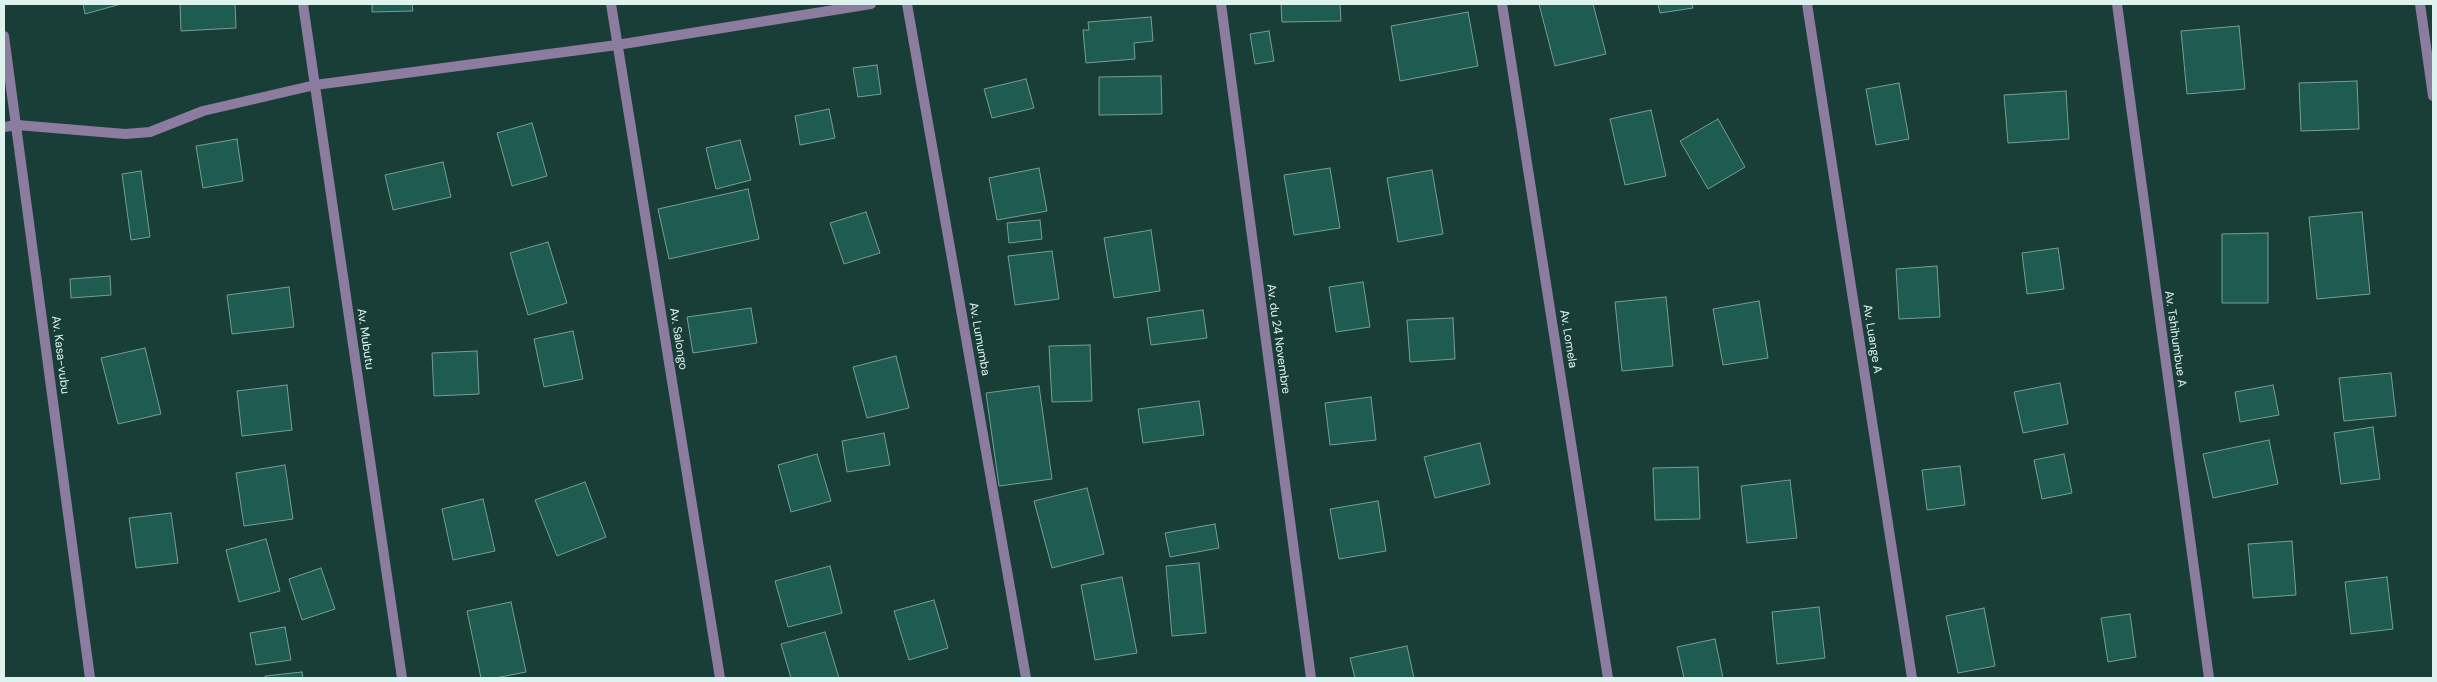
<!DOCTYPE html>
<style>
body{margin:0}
#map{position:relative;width:2437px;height:682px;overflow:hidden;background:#193e37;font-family:"DM Sans",sans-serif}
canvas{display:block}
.frame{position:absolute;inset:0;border:5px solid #dff3ee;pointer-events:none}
</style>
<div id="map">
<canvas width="2437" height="682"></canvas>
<div class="frame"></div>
</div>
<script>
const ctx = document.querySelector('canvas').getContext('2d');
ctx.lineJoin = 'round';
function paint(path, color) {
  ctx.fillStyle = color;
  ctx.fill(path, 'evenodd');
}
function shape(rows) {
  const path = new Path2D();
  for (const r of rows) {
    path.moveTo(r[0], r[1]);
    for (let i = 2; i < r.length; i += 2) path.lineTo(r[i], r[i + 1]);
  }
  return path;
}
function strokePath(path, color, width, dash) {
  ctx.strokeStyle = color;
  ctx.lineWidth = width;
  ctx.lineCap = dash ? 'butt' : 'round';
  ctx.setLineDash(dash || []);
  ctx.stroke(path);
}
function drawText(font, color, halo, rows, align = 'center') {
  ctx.font = font + ' "DM Sans",sans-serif';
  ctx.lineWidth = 4;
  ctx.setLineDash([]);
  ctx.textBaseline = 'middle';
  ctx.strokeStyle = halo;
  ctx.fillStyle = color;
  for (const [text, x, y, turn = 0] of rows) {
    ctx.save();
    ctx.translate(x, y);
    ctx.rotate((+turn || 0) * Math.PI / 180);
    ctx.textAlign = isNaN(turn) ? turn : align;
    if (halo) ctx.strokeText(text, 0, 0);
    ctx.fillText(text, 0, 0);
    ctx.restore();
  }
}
const building = shape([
 [83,4,121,4,85,14,83,4],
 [180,4,235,4,236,28,181,31,180,4],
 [372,4,412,4,413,11,372,12,372,4],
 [1281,4,1340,4,1341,21,1282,22,1281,4],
 [1539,4,1593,4,1606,54,1555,66,1539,4],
 [1658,4,1692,4,1693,8,1660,13,1658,4],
 [1468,12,1478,66,1400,81,1391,26,1468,12],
 [1151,17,1153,41,1134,43,1135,59,1086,63,1083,30,1089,30,1088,22,1151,17],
 [2239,26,2245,89,2187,94,2181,31,2239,26],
 [1269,31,1274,61,1255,64,1250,34,1269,31],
 [877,65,881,94,858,97,853,68,877,65],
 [1161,76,1162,114,1099,115,1099,77,1161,76],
 [1026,79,1034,108,992,118,984,89,1026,79],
 [2357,81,2359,129,2301,131,2299,83,2357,81],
 [1899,83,1909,139,1876,145,1866,89,1899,83],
 [2066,91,2069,139,2008,143,2004,95,2066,91],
 [829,109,835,138,800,145,795,116,829,109],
 [1651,110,1666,176,1625,185,1610,119,1651,110],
 [1718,119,1745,167,1708,189,1680,141,1718,119],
 [532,123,547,176,512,186,497,133,532,123],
 [237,139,243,181,203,188,196,146,237,139],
 [740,140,751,180,716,189,706,148,740,140],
 [443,162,451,197,393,210,385,175,443,162],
 [1039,168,1047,211,997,220,989,178,1039,168],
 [1330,168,1340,228,1294,235,1284,175,1330,168],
 [1432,170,1443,234,1398,242,1387,178,1432,170],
 [141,171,150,237,131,240,122,174,141,171],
 [748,189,759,239,669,259,658,209,748,189],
 [866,212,880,253,844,264,830,223,866,212],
 [2362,212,2370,294,2317,299,2309,217,2362,212],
 [1040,220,1042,239,1009,243,1007,223,1040,220],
 [1151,230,1160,291,1114,298,1104,238,1151,230],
 [2268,233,2268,303,2222,303,2222,234,2268,233],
 [548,242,567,303,528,315,510,253,548,242],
 [2058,248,2064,289,2027,294,2022,253,2058,248],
 [1052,251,1059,299,1015,305,1008,256,1052,251],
 [1937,266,1940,317,1899,319,1896,269,1937,266],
 [110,276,111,295,71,298,70,279,110,276],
 [1363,282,1370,327,1336,332,1329,287,1363,282],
 [289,287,294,327,232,334,227,295,289,287],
 [1666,297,1673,366,1622,371,1615,302,1666,297],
 [1759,301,1768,358,1723,365,1713,309,1759,301],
 [751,308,757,343,693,353,687,317,751,308],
 [1203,310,1207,338,1151,345,1147,318,1203,310],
 [1453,318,1455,359,1410,362,1407,320,1453,318],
 [573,331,583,379,544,387,534,339,573,331],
 [1090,345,1092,401,1052,402,1049,346,1090,345],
 [145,348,161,414,118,424,101,358,145,348],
 [477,351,479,394,434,396,432,353,477,351],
 [896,356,909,408,867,418,853,367,896,356],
 [2391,373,2396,416,2344,421,2339,378,2391,373],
 [2060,383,2068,424,2023,433,2014,392,2060,383],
 [287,385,292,430,242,436,237,391,287,385],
 [2273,385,2279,415,2240,422,2235,392,2273,385],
 [1039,386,1052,479,999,486,986,393,1039,386],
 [1371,397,1376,440,1330,445,1325,403,1371,397],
 [1199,401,1204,435,1143,443,1138,409,1199,401],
 [2373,427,2380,479,2341,484,2334,433,2373,427],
 [884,433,890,465,847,472,842,441,884,433],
 [2269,440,2278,484,2213,498,2203,454,2269,440],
 [1480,443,1490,484,1435,498,1424,457,1480,443],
 [817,454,831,501,791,512,778,465,817,454],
 [2064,454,2072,493,2042,499,2034,460,2064,454],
 [285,465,293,519,244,526,236,473,285,465],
 [1960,466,1965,505,1927,510,1922,470,1960,466],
 [1698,467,1700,519,1655,520,1653,468,1698,467],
 [1790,480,1797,538,1747,543,1741,486,1790,480],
 [585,482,606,537,557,556,535,500,585,482],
 [1087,488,1104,554,1052,568,1034,501,1087,488],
 [483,499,495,551,453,560,442,509,483,499],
 [1378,501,1386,551,1339,559,1330,509,1378,501],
 [171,513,178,563,136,568,129,518,171,513],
 [1215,524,1219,548,1170,557,1165,533,1215,524],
 [266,539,280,591,239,602,226,550,266,539],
 [2292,541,2296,595,2253,598,2248,544,2292,541],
 [1199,563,1206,633,1172,636,1166,566,1199,563],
 [830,566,842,613,788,627,775,581,830,566],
 [321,568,335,609,302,620,289,579,321,568],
 [1122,577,1137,653,1095,660,1081,585,1122,577],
 [2387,577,2393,629,2351,634,2345,582,2387,577],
 [934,600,948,648,909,660,894,611,934,600],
 [511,602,526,672,495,678,481,678,467,611,511,602],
 [1819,607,1825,658,1777,664,1772,612,1819,607],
 [1984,608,1995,666,1958,673,1946,616,1984,608],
 [2130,614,2136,657,2108,662,2101,618,2130,614],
 [285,627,291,660,256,665,250,633,285,627],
 [825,632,839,678,791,678,781,644,825,632],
 [1715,639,1723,678,1684,678,1677,647,1715,639],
 [1407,646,1414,678,1355,678,1350,658,1407,646],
 [302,672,303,678,265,678,265,676,302,672]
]);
paint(building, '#1e5c51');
strokePath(building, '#779e95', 1);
strokePath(shape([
 [303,4,402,678],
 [611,4,720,678],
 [907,4,1026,678],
 [1221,4,1311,678],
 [1502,4,1608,678],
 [1807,4,1912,678],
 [2117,4,2209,678],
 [2420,4,2433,96],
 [4,36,90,678],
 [4,127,17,125,125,134,150,132,203,111,315,85,617,45,871,4]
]), '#8c7ca0', 10);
drawText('12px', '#dff3ee', '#193e37', [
 ["Av. Mubutu",365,339,82],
 ["Av. Salongo",678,339,81],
 ["Av. Lumumba",979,339,80],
 ["Av. du 24 Novembre",1278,339,82],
 ["Av. Lomela",1568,339,81],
 ["Av. Luange A",1872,339,81],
 ["Av. Tshihumbue A",2175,339,82],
 ["Av. Kasa-vubu",60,355,83]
]);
</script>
